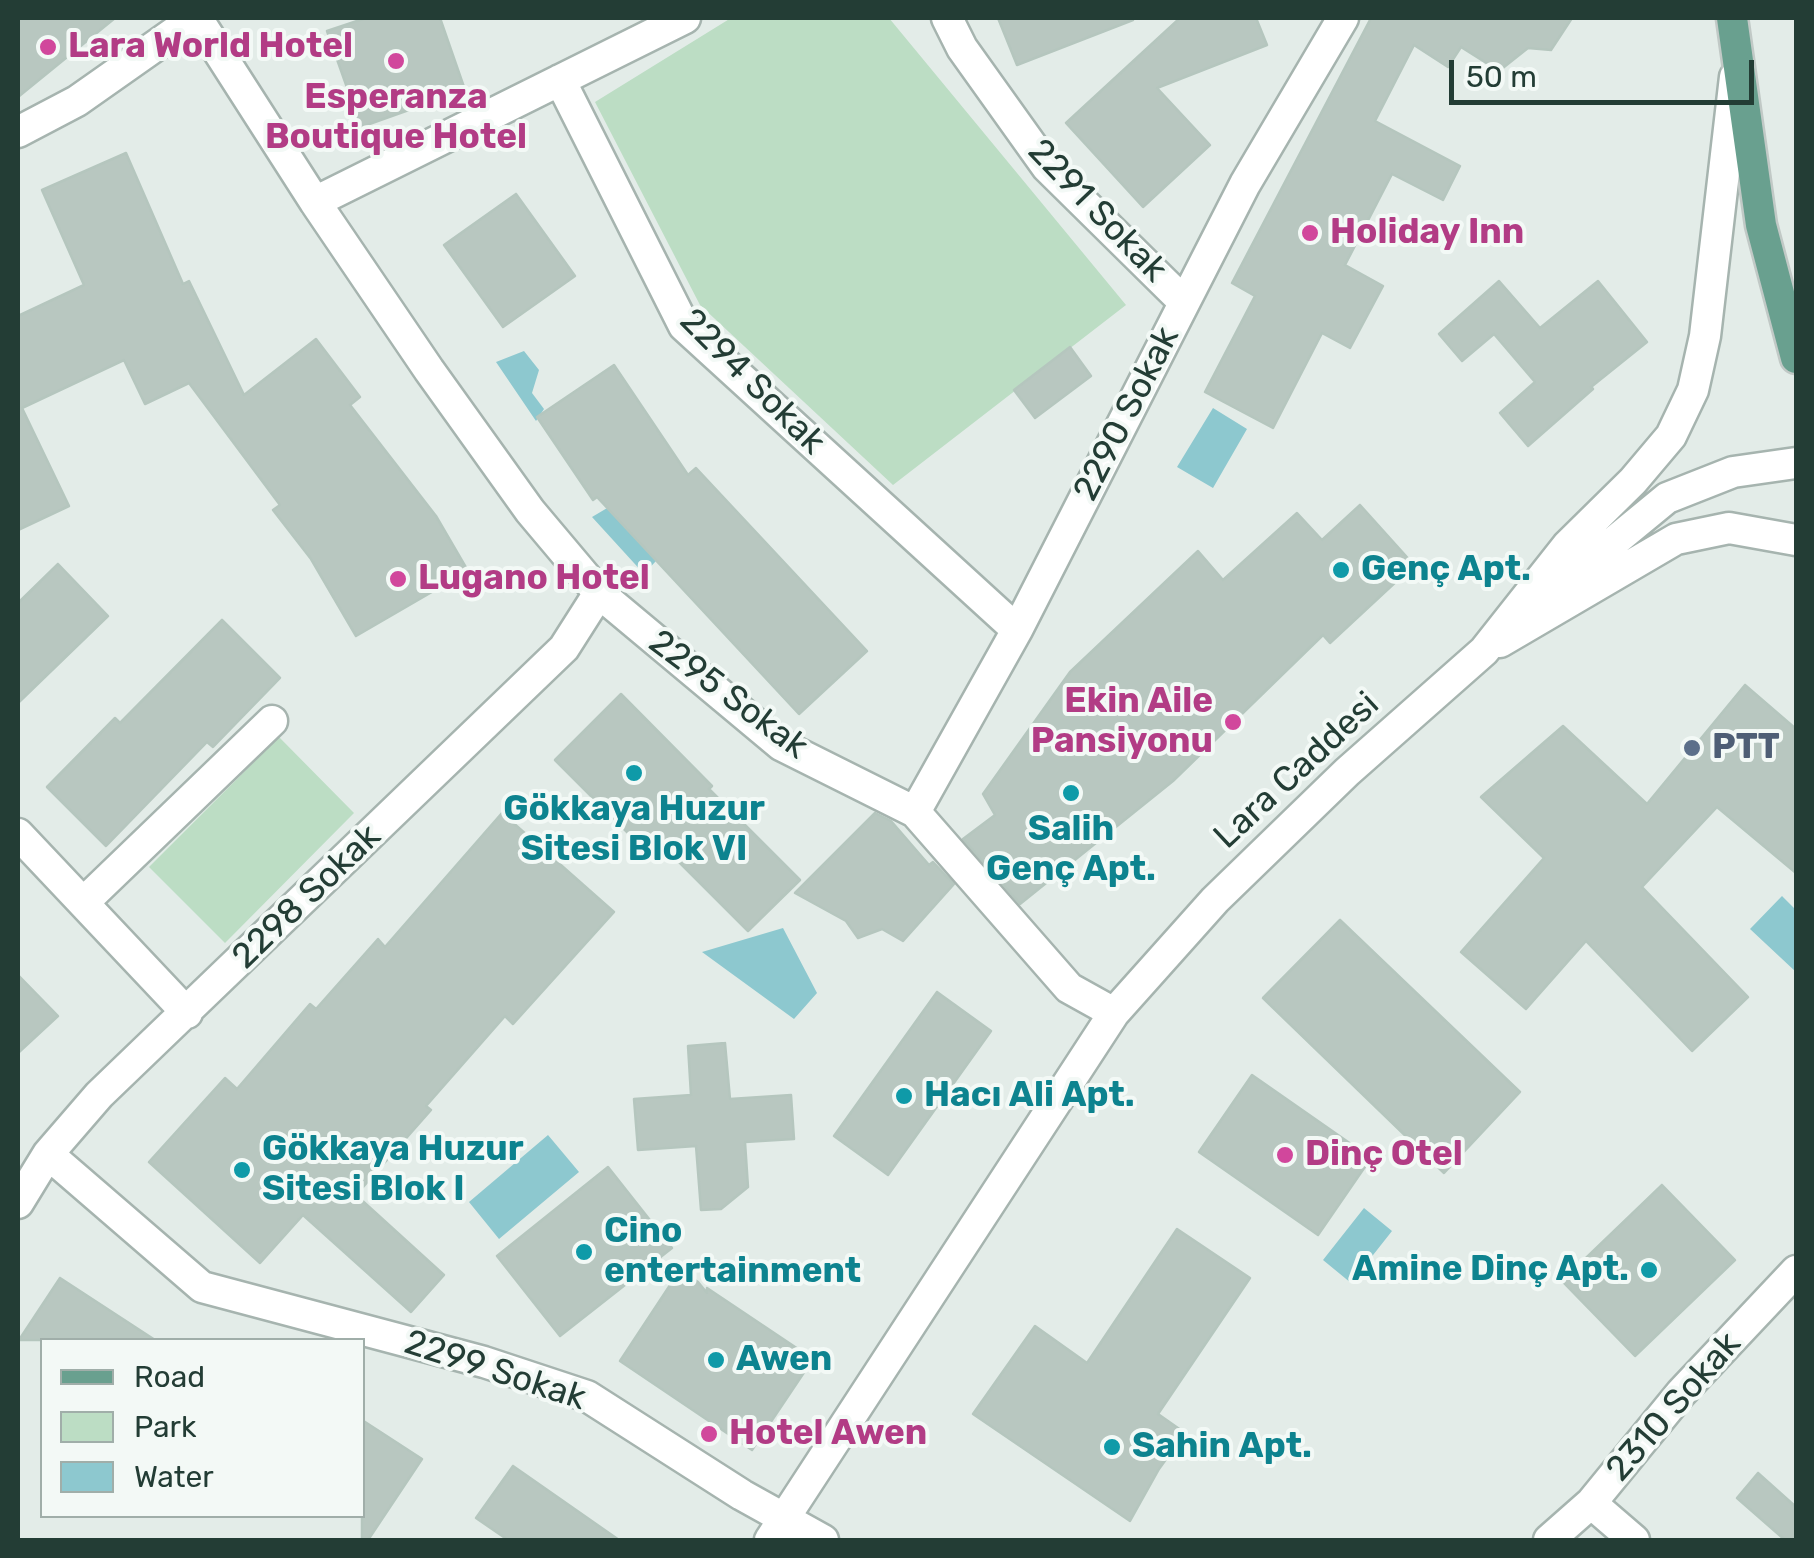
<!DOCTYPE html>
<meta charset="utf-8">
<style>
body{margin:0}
#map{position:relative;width:1814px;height:1558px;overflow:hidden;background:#e3ece8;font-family:Rubik,sans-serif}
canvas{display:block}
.frame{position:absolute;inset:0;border:20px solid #233d35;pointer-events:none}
.legend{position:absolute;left:40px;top:1338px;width:325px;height:180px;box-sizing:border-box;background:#f3f9f6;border:2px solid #a0aea9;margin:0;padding:12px 18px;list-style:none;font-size:30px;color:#233d35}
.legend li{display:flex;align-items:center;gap:20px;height:50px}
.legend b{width:50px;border:2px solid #a0aea9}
.scale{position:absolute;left:1449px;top:60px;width:305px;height:45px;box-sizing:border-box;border:5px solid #233d35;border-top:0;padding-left:12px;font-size:30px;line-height:35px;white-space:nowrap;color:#233d35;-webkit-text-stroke:8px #f3f9f6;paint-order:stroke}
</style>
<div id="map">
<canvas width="1814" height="1558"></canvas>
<div class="frame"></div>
<ul class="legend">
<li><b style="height:12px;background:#69a08f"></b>Road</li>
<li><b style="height:28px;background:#bcddc4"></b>Park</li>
<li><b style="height:28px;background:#8dc8cf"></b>Water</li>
</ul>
<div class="scale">50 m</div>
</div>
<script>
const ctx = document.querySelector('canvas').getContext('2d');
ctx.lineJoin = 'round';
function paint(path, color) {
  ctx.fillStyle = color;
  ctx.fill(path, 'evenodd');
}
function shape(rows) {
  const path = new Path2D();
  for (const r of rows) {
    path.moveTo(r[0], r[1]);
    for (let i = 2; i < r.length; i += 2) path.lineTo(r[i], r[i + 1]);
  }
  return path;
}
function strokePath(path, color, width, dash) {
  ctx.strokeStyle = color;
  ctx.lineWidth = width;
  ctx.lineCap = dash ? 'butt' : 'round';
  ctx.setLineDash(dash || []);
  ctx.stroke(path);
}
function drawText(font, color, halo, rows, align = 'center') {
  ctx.font = font + ' Rubik,sans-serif';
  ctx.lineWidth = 8;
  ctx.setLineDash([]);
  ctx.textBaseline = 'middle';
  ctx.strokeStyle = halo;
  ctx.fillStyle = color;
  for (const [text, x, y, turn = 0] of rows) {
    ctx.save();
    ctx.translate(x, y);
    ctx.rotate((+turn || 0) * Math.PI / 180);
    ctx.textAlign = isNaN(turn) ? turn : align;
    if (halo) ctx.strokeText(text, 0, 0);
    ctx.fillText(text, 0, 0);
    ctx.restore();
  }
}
paint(shape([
 [731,18,889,18,1126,305,893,485,700,305,595,102],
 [279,737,354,813,225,943,149,867]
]), '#bcddc4');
paint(shape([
 [524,351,539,370,532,393,544,409,536,421,496,362],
 [1213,408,1247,429,1213,488,1177,467],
 [619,501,667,549,644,574,592,517],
 [1782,896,1796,910,1796,972,1750,929],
 [783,928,817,993,794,1019,702,952],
 [548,1135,579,1172,499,1239,469,1202],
 [1364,1208,1392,1231,1351,1283,1323,1260]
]), '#8dc8cf');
const building = shape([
 [18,18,115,18,18,97,18,18],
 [366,18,440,18,465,90,361,127,327,31,366,18],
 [998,18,1133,18,1133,20,1017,65,998,18],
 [1180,18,1256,18,1267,45,1157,88,1210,145,1143,207,1066,123,1180,18],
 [1371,18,1572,18,1551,50,1528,48,1499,71,1461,47,1448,67,1414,45,1375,121,1460,166,1443,200,1392,174,1345,265,1383,286,1350,348,1322,333,1273,428,1205,392,1255,296,1232,283,1371,18],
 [126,153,183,284,189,281,244,395,316,339,360,397,350,405,436,516,468,571,356,636,311,559,273,510,280,505,189,383,145,404,124,360,22,408,69,506,18,530,18,316,84,285,42,190,126,153],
 [516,194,575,276,503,327,444,245,516,194],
 [1499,281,1540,328,1598,281,1647,342,1591,387,1593,389,1528,446,1500,413,1535,382,1494,334,1462,361,1439,334,1499,281],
 [1070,347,1091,376,1035,418,1014,390,1070,347],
 [614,365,688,475,696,468,867,651,799,714,597,497,593,500,537,417,614,365],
 [1360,505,1414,565,1330,643,1323,635,1173,781,1020,904,963,839,995,815,983,794,1070,672,1198,551,1223,580,1297,513,1322,540,1360,505],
 [58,564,108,616,18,703,18,603,58,564],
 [222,620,280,678,213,747,207,742,106,846,47,787,115,718,120,723,222,620],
 [1745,685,1796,729,1796,873,1717,807,1642,887,1748,997,1692,1051,1586,941,1526,1009,1461,952,1544,858,1481,797,1563,726,1647,804,1745,685],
 [621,694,712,786,709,789,800,880,748,931,657,840,646,851,555,760,621,694],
 [502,813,614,912,513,1024,505,1016,426,1106,431,1110,356,1195,444,1275,411,1312,303,1215,260,1263,149,1162,225,1078,237,1089,310,1004,316,1009,378,939,385,947,502,813],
 [875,813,891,821,929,865,933,862,954,884,903,941,882,929,858,938,846,921,795,893,875,813],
 [1340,920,1520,1092,1444,1173,1263,998,1340,920],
 [18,975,58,1016,18,1053,18,975],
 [937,992,991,1031,888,1175,834,1136,937,992],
 [725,1043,730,1099,791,1095,794,1139,745,1142,748,1187,721,1209,701,1210,696,1146,638,1150,634,1099,691,1095,688,1046,725,1043],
 [1252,1075,1371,1158,1318,1235,1199,1152,1252,1075],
 [608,1167,672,1248,560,1336,497,1256,608,1167],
 [1662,1185,1735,1260,1635,1356,1562,1281,1662,1185],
 [1177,1229,1250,1278,1158,1414,1185,1433,1159,1469,1130,1521,973,1414,1035,1326,1087,1363,1177,1229],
 [680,1270,698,1282,707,1293,707,1288,813,1359,752,1450,620,1361,680,1270],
 [60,1278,155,1340,19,1340,60,1278],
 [362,1420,422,1459,368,1540,362,1540,362,1420],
 [513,1466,619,1540,508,1540,476,1518,513,1466],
 [1758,1473,1796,1507,1796,1540,1785,1540,1737,1498,1758,1473]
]);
paint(building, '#b8c7c0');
strokePath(building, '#b5c6be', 2.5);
const minor = shape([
 [197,18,315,202,429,370,530,511,599,593,781,745,915,812,1069,988,1114,1013],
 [947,18,962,48,1047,167,1184,302],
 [560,80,684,326,1017,630],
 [18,132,77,101,195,18],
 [315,202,685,18],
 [1543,600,1667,498,1733,472,1796,463],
 [1500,642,1676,539,1729,528,1796,540],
 [915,812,1017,630,1245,184,1343,18],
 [18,834,187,1013],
 [84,902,272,721],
 [48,1154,202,1287,484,1362,587,1396,742,1495,823,1540],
 [18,1203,48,1154,99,1095,564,648,599,593],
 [1591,1503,1634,1540],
 [770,1540,1114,1013,1215,900,1347,772,1484,651,1567,546,1633,481,1671,436,1693,390,1705,336,1735,77],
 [1549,1540,1591,1503,1681,1393,1796,1271]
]);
const major = shape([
 [1732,18,1761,225,1796,358]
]);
strokePath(minor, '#a6b4af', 35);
strokePath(major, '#c1c9c6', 35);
strokePath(minor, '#fff', 30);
strokePath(major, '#69a08f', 30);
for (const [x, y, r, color] of [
 [48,47,10,"#d1479c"],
 [396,61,10,"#d1479c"],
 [1310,233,10,"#d1479c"],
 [1341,570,10,"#0f9aa8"],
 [398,579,10,"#d1479c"],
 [1233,722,10,"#d1479c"],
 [1692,748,10,"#5c6f8a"],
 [634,773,10,"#0f9aa8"],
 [1071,793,10,"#0f9aa8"],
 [904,1096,10,"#0f9aa8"],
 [1285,1155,10,"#d1479c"],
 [242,1170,10,"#0f9aa8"],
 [584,1252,10,"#0f9aa8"],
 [1649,1270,10,"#0f9aa8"],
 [716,1360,10,"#0f9aa8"],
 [709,1434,10,"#d1479c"],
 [1112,1447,10,"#0f9aa8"]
]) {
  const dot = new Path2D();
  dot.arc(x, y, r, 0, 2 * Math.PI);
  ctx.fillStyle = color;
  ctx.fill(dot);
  strokePath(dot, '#f3f9f6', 4);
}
drawText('bold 35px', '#b23c85', '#f3f9f6', [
 ["Lara World Hotel",68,47],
 ["Esperanza",396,98,"center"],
 ["Boutique Hotel",396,138,"center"],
 ["Holiday Inn",1330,233],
 ["Lugano Hotel",418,579],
 ["Ekin Aile",1213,702,"right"],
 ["Pansiyonu",1213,742,"right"],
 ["Dinç Otel",1305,1155],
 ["Hotel Awen",729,1434]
], 'left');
drawText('35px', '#233d35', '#f3f9f6', [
 ["2291 Sokak",1097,211,46],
 ["2294 Sokak",752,382,45],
 ["2290 Sokak",1127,414,-63],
 ["2295 Sokak",728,695,37],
 ["Lara Caddesi",1297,771,-43],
 ["2298 Sokak",307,897,-44],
 ["2299 Sokak",495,1371,18],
 ["2310 Sokak",1674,1407,-49]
]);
drawText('bold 35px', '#0d838f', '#f3f9f6', [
 ["Genç Apt.",1361,570],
 ["Gökkaya Huzur",634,810,"center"],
 ["Sitesi Blok VI",634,850,"center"],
 ["Salih",1071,830,"center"],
 ["Genç Apt.",1071,870,"center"],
 ["Hacı Ali Apt.",924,1096],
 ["Gökkaya Huzur",262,1150],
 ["Sitesi Blok I",262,1190],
 ["Cino",604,1232],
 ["entertainment",604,1272],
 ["Amine Dinç Apt.",1629,1270,"right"],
 ["Awen",736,1360],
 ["Sahin Apt.",1132,1447]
], 'left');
drawText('bold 35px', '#4e5e75', '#f3f9f6', [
 ["PTT",1712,748]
], 'left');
</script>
